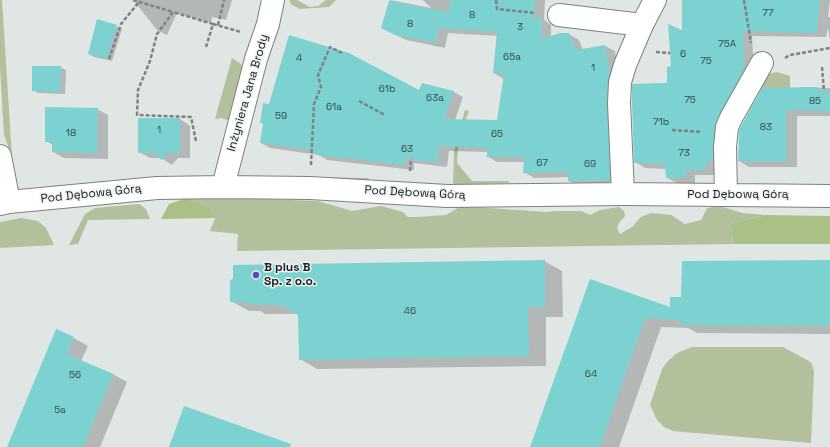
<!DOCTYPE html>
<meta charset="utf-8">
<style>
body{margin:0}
canvas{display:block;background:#e0e6e4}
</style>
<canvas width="830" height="447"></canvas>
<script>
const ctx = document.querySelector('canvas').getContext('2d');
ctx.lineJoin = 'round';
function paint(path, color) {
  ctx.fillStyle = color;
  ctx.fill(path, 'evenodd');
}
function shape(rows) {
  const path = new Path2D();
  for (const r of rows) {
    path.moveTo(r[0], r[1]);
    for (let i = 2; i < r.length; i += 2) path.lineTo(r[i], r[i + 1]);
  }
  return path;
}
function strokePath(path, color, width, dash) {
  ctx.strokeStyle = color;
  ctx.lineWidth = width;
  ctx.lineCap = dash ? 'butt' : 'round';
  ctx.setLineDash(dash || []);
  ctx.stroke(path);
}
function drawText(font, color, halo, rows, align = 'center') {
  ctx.font = font + ' "Space Grotesk",sans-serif';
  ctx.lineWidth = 3;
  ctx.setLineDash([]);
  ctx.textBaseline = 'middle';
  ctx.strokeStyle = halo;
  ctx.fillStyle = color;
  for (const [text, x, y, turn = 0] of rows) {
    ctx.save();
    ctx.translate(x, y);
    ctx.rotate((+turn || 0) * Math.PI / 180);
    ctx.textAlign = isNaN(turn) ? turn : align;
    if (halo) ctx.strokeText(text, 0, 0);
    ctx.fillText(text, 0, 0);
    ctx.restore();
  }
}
paint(shape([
 [0,0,2,0,12,157,4,135,0,67],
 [289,0,297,0,310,7,318,6,326,0,336,0,329,7,300,9,292,5],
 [232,58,241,64,243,72,231,121,221,118,215,119],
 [777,72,790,76,790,88,754,89,754,102,733,133,740,106,755,81,767,74],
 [465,110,469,111,459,138,457,163,472,181,510,181,508,183,453,185,454,151],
 [314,177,369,178,368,184,316,180],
 [235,198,318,201,352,211,381,206,403,212,408,217,417,217,446,215,461,206,546,212,555,211,581,211,590,215,600,210,619,207,624,211,625,216,619,223,617,228,620,234,632,227,641,217,651,213,671,215,685,224,701,220,707,208,719,206,743,213,766,215,731,224,733,244,237,251,238,234,210,231,215,218,184,199],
 [139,204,146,209,150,219,88,220,78,244,69,245,85,214,95,208],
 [21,218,38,221,46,228,54,245,0,248,0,222],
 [692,347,783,347,809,361,812,364,814,372,811,443,673,431,664,427,657,420,650,405,662,369,668,361,677,353]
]), '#b2c09b');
paint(shape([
 [184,199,207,207,215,218,161,219,169,204],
 [766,215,830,216,830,244,733,244,731,224]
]), '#aac084');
paint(shape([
 [133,0,232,0,226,20,212,17,211,23,177,13,167,35,157,30],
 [390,0,431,8,423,0,545,0,544,20,551,25,551,37,569,34,579,40,583,50,605,46,615,51,619,78,619,185,578,186,569,181,569,177,534,178,524,172,525,162,497,162,488,157,488,152,449,151,447,167,414,163,414,170,327,160,319,155,270,148,261,143,270,105,419,92,422,84,454,92,463,97,455,120,498,121,504,79,494,73,498,36,448,33,445,48,406,40,382,28],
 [683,0,830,0,828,17,830,17,830,40,828,28,826,37,752,36,754,74,715,175,695,175,695,183,677,183,667,178,667,169,645,168,635,162,668,84,672,67,683,32],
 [98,20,122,29,112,61,94,57,89,54],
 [60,67,66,70,65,94,38,93,33,90],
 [801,87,830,88,830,116,797,116,797,167,749,167,739,161],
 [97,109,108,115,108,159,64,158,53,152,53,145,46,141],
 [180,119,190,126,190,158,178,158,172,165,161,158,150,158,139,152],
 [544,261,562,271,563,317,546,317,546,366,317,369,300,359,299,314,265,314,261,311,249,311,231,301],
 [830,261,830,334,697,333,688,328,661,327,619,447,532,447,591,280,671,308,682,298],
 [56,330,74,338,88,346,81,361,113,374,127,382,100,447,8,447]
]), '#0003');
paint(shape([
 [450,0,535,0,534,18,542,18,541,39,560,33,569,33,576,50,605,45,610,72,608,81,607,102,610,180,568,181,568,172,523,173,524,157,487,157,487,148,439,146,438,163,405,158,404,165,316,155,316,151,260,143,263,124,260,123,263,103,269,104,289,35,349,53,419,90,422,83,454,91,444,119,497,120,504,74,493,73,497,32,438,28,436,43,395,35,381,28,389,1,449,12],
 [682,0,820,0,817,33,743,31,744,69,716,122,713,146,713,161,707,161,706,170,686,170,685,178,666,178,665,164,634,163,632,103,632,84,667,83,667,67,671,66,668,24,682,30],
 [97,19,117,25,107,59,88,54],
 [32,66,61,66,60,92,32,91],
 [817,87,818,90,830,91,830,111,786,110,787,162,738,161,739,130,762,88],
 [45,107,98,108,97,153,52,152,52,142,45,142],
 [138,118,180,118,180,153,168,153,161,160,156,153,138,153],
 [545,260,545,307,528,307,529,356,299,360,298,315,282,305,246,304,246,302,230,302,230,280,233,279,233,265],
 [830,260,830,326,680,325,680,320,645,318,600,447,530,447,590,279,670,307,670,297,681,297,682,261],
 [56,329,74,337,67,354,113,374,83,447,7,447],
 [184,406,291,444,290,447,169,447]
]), '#7cd2d1');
const minor = shape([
 [559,15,642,25],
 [0,156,9,202],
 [223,187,256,59,268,24,273,0],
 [623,194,619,103,620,82,625,65,642,25,655,0],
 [726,195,725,147,727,127,731,118,762,63],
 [0,204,9,202,157,188,223,187,310,188,447,196,623,194,830,196]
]);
strokePath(minor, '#7c8280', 24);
strokePath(shape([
 [133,0,173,12],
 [496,0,497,9,535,13],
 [744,0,751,43],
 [213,24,241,32],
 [218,25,224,0],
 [656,52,670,53],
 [785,58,790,55,830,48],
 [109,59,121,24,139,2],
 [822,67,824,91],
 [359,101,385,115],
 [672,130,702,132],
 [196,141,191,117,137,115,138,90,150,61,157,34,173,12,213,24,206,47],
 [311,165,314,104,321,87,318,75,330,47,342,53],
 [410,171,411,159]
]), '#7e8281', 2.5, [4, 2]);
strokePath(minor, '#fff', 22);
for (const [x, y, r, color] of [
 [256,275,4,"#5f44bd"]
]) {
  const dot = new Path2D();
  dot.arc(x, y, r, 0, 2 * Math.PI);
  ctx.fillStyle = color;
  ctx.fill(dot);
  strokePath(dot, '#edf4f1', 1.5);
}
drawText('10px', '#344b4a', null, [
 ["77",768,13],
 ["8",472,15],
 ["8",410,24],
 ["3",520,27],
 ["75A",727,44],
 ["6",683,54],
 ["65a",512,57],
 ["4",299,58],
 ["75",706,61],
 ["1",593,68],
 ["61b",387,89],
 ["63a",435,98],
 ["75",690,100],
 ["85",815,101],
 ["61a",334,107],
 ["59",281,116],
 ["71b",661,122],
 ["83",766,127],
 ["1",159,130],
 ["18",71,133],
 ["65",497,134],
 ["63",407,149],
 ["73",684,153],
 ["67",542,163],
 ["69",590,164],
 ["46",410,311],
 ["64",591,374],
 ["56",75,375],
 ["5a",60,410]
]);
drawText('12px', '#1c1e1d', '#edf4f1', [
 ["Inżyniera Jana Brody",248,93,-74],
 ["Pod Dębową Górą",415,193,3],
 ["Pod Dębową Górą",91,194,-6],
 ["Pod Dębową Górą",738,195]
]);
drawText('bold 12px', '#1c1e1d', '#edf4f1', [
 ["B plus B",264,268],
 ["Sp. z o.o.",264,282]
], 'left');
</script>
